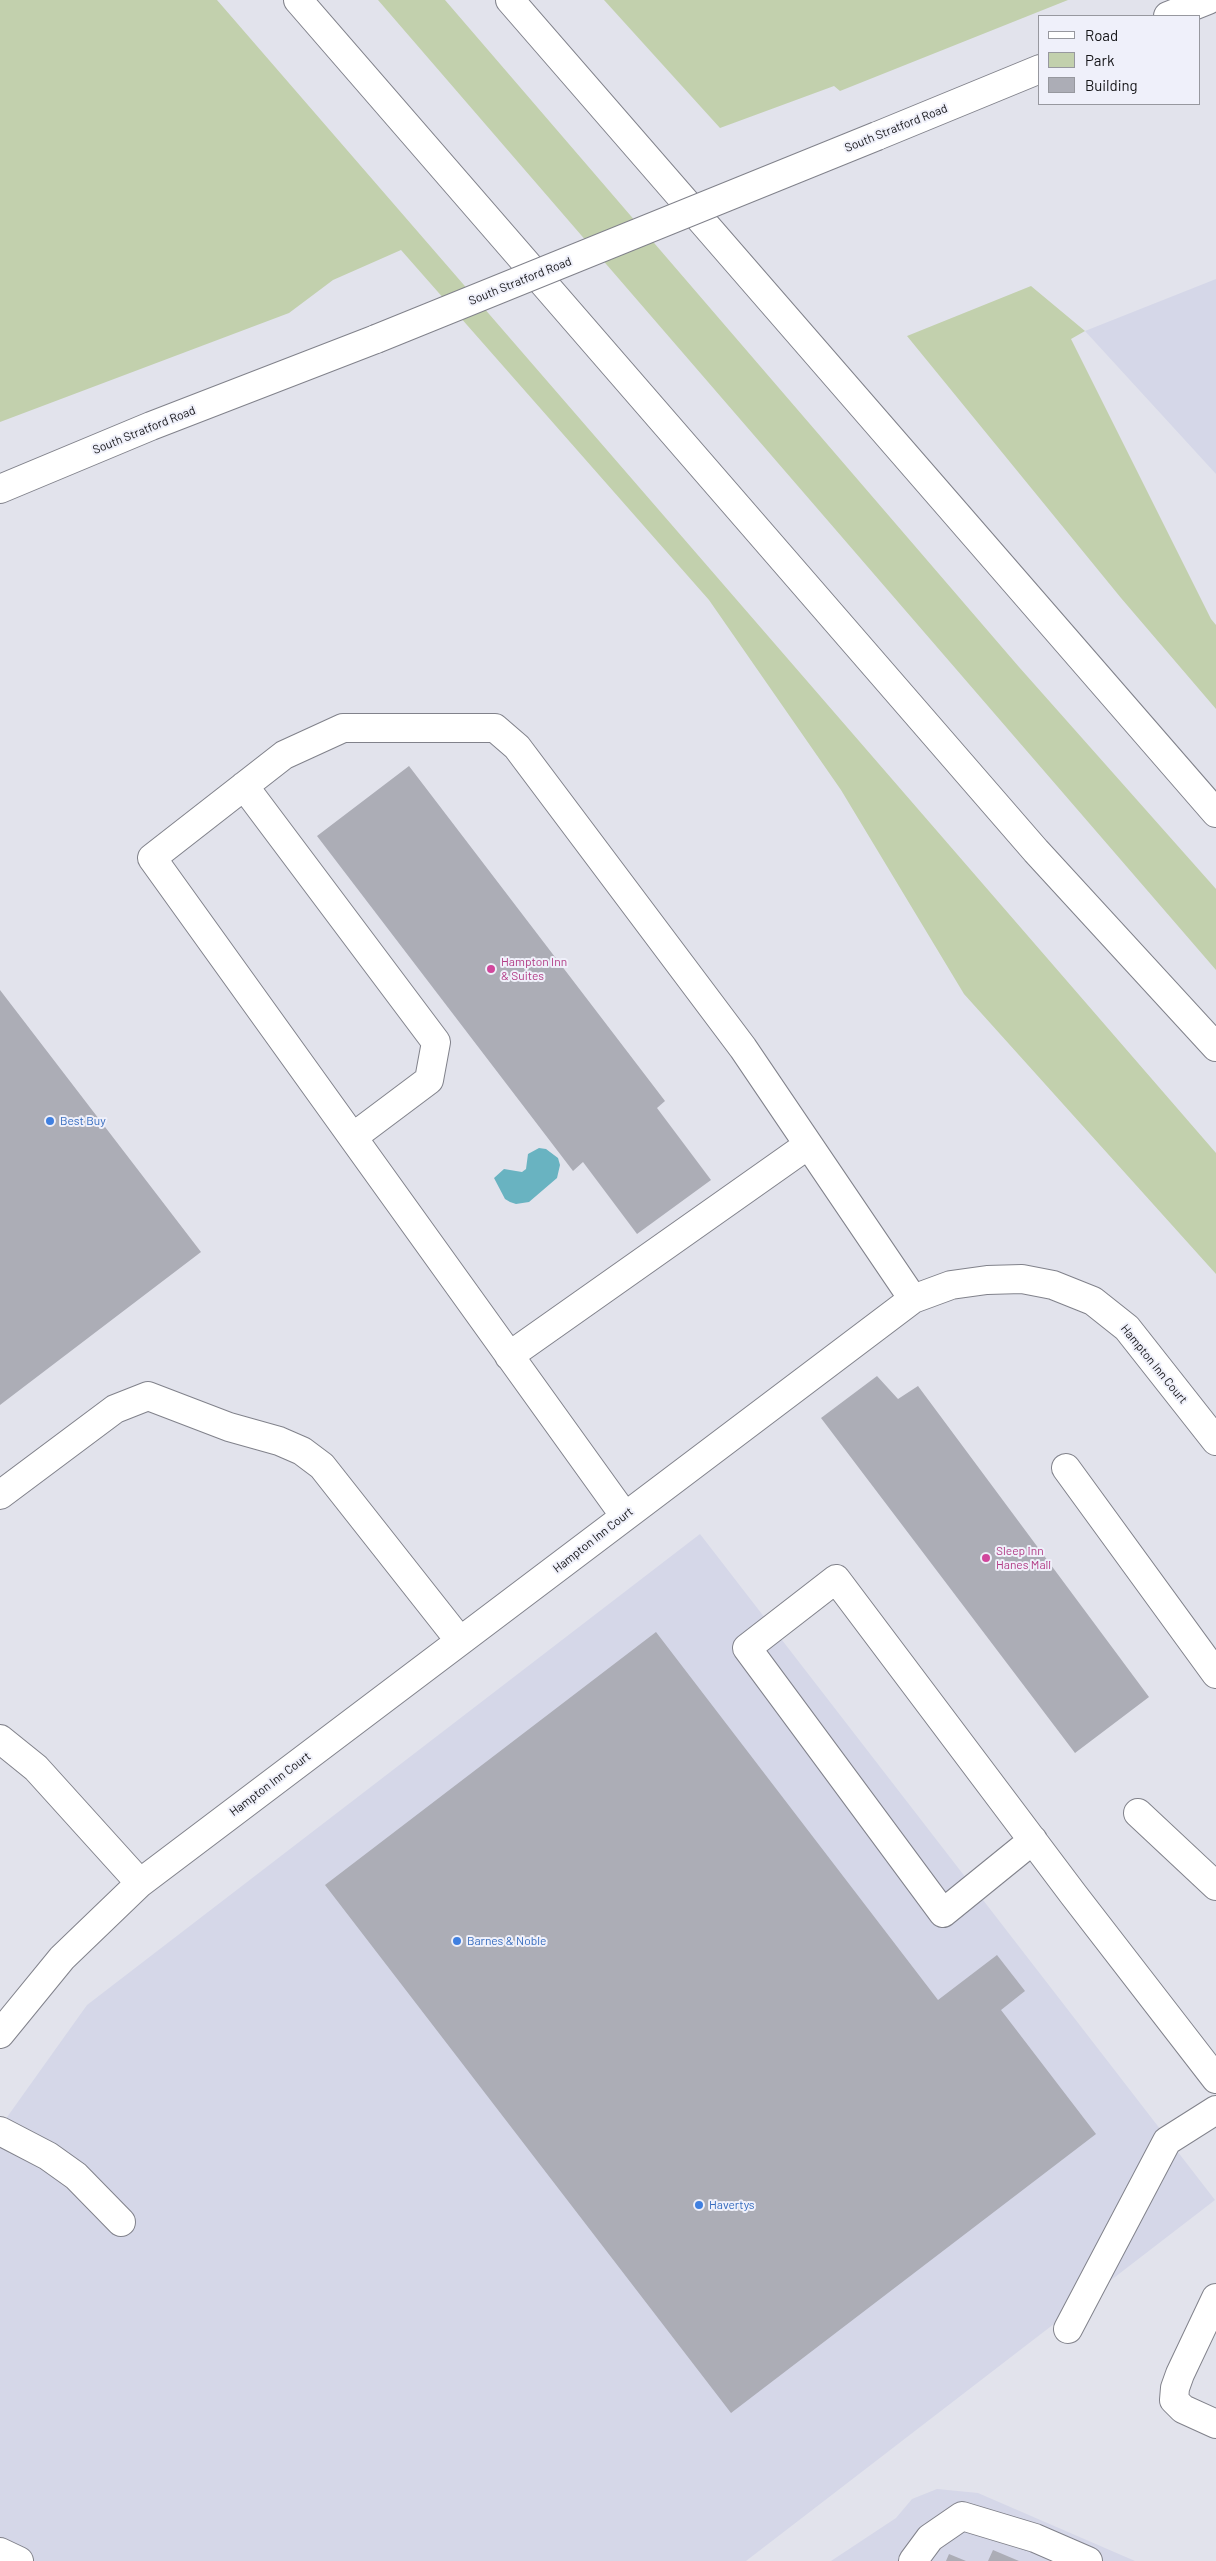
<!DOCTYPE html>
<style>
body{margin:0}
#map{position:relative;width:1216px;height:2561px;overflow:hidden;background:#e2e3ec;font-family:Barlow,sans-serif}
canvas{display:block}
.legend{position:absolute;left:1038px;top:15px;width:162px;height:90px;box-sizing:border-box;background:#eff0fa;border:1px solid #97989f;margin:0;padding:6px 9px;list-style:none;font-size:15px;color:#141417}
.legend li{display:flex;align-items:center;gap:10px;height:25px}
.legend b{width:25px;border:1px solid #97989f}
</style>
<div id="map">
<canvas width="1216" height="2561"></canvas>
<ul class="legend">
<li><b style="height:6px;background:#fff"></b>Road</li>
<li><b style="height:14px;background:#c2d0ad"></b>Park</li>
<li><b style="height:14px;background:#acadb6"></b>Building</li>
</ul>
</div>
<script>
const ctx = document.querySelector('canvas').getContext('2d');
ctx.lineJoin = 'round';
function paint(path, color) {
  ctx.fillStyle = color;
  ctx.fill(path, 'evenodd');
}
function shape(rows) {
  const path = new Path2D();
  for (const r of rows) {
    path.moveTo(r[0], r[1]);
    for (let i = 2; i < r.length; i += 2) path.lineTo(r[i], r[i + 1]);
  }
  return path;
}
function strokePath(path, color, width, dash) {
  ctx.strokeStyle = color;
  ctx.lineWidth = width;
  ctx.lineCap = dash ? 'butt' : 'round';
  ctx.setLineDash(dash || []);
  ctx.stroke(path);
}
function drawText(font, color, halo, rows, align = 'center') {
  ctx.font = font + ' Barlow,sans-serif';
  ctx.lineWidth = 4;
  ctx.setLineDash([]);
  ctx.textBaseline = 'middle';
  ctx.strokeStyle = halo;
  ctx.fillStyle = color;
  for (const [text, x, y, turn = 0] of rows) {
    ctx.save();
    ctx.translate(x, y);
    ctx.rotate((+turn || 0) * Math.PI / 180);
    ctx.textAlign = isNaN(turn) ? turn : align;
    if (halo) ctx.strokeText(text, 0, 0);
    ctx.fillText(text, 0, 0);
    ctx.restore();
  }
}
paint(shape([
 [1216,279,1216,474,1085,331],
 [700,1534,1215,2200,746,2561,0,2561,0,2127,87,2005],
 [937,2489,978,2493,1135,2561,831,2561,896,2518,912,2499]
]), '#d5d7e8');
paint(shape([
 [0,0,217,0,1216,1153,1216,1274,964,994,841,790,709,600,401,250,333,280,289,313,0,422],
 [378,0,445,0,1019,667,1216,889,1216,970],
 [604,0,1068,0,840,91,834,86,720,128],
 [1031,286,1085,331,1071,339,1211,619,1216,625,1216,709,1121,598,907,336]
]), '#c2d0ad');
paint(shape([
 [539,1148,546,1149,558,1158,560,1165,557,1178,529,1202,516,1204,510,1202,505,1199,494,1178,504,1169,522,1172,526,1169,528,1154]
]), '#69b3c1');
paint(shape([
 [409,766,665,1101,657,1108,711,1180,637,1234,583,1162,573,1171,317,836],
 [0,990,201,1252,0,1405],
 [877,1376,898,1399,918,1386,1149,1697,1075,1753,821,1418],
 [656,1632,938,2000,997,1955,1025,1991,1001,2010,1096,2134,731,2413,325,1885],
 [993,2550,1019,2561,988,2561],
 [949,2554,966,2561,946,2561]
]), '#acadb6');
const minor = shape([
 [244,786,436,1042,429,1080,353,1137],
 [509,1356,808,1145],
 [1066,1468,1216,1674],
 [0,1495,115,1409,148,1396,229,1427,279,1441,302,1451,322,1466,460,1641],
 [624,1515,152,858,284,755,343,728,495,728,517,747,743,1048,913,1299],
 [0,1739,36,1768,140,1883],
 [1138,1813,1216,1886],
 [1033,1840,943,1913,747,1648,836,1579,1073,1894,1216,2079],
 [0,2034,62,1958,140,1883,913,1299,951,1285,987,1280,1022,1279,1053,1285,1093,1301,1127,1328,1216,1441],
 [0,2131,48,2156,76,2176,121,2222],
 [1216,2298,1180,2374,1175,2388,1174,2400,1183,2409,1216,2424],
 [1068,2329,1167,2141,1216,2110],
 [0,2552,19,2561],
 [913,2561,930,2538,962,2516,1035,2538,1088,2561]
]);
const major = shape([
 [1168,16,1208,0],
 [877,136,1040,69],
 [0,489,151,426,376,339]
]);
const highway = shape([
 [298,0,1036,851,1216,1047],
 [510,0,1216,813]
]);
strokePath(minor, '#81828b', 30);
strokePath(major, '#81828b', 30);
strokePath(highway, '#81828b', 30);
strokePath(minor, '#fff', 28);
strokePath(major, '#fff', 28);
strokePath(highway, '#fff', 28);
const majorBridge = shape([
 [376,339,877,136]
]);
strokePath(majorBridge, '#81828b', 30, []);
strokePath(majorBridge, '#fff', 28);
for (const [x, y, r, color] of [
 [491,969,5,"#d1479c"],
 [50,1121,5,"#3f7fe0"],
 [986,1558,5,"#d1479c"],
 [457,1941,5,"#3f7fe0"],
 [699,2205,5,"#3f7fe0"]
]) {
  const dot = new Path2D();
  dot.arc(x, y, r, 0, 2 * Math.PI);
  ctx.fillStyle = color;
  ctx.fill(dot);
  strokePath(dot, '#eff0fa', 2);
}
drawText('12px', '#141417', '#eff0fa', [
 ["South Stratford Road",896,128,-22],
 ["South Stratford Road",520,281,-22],
 ["South Stratford Road",144,430,-22],
 ["Hampton Inn Court",1154,1364,51],
 ["Hampton Inn Court",593,1540,-38],
 ["Hampton Inn Court",270,1784,-37]
]);
drawText('12px', '#b23c85', '#eff0fa', [
 ["Hampton Inn",501,962],
 ["& Suites",501,976],
 ["Sleep Inn",996,1551],
 ["Hanes Mall",996,1565]
], 'left');
drawText('12px', '#366cbe', '#eff0fa', [
 ["Best Buy",60,1121],
 ["Barnes & Noble",467,1941],
 ["Havertys",709,2205]
], 'left');
</script>
